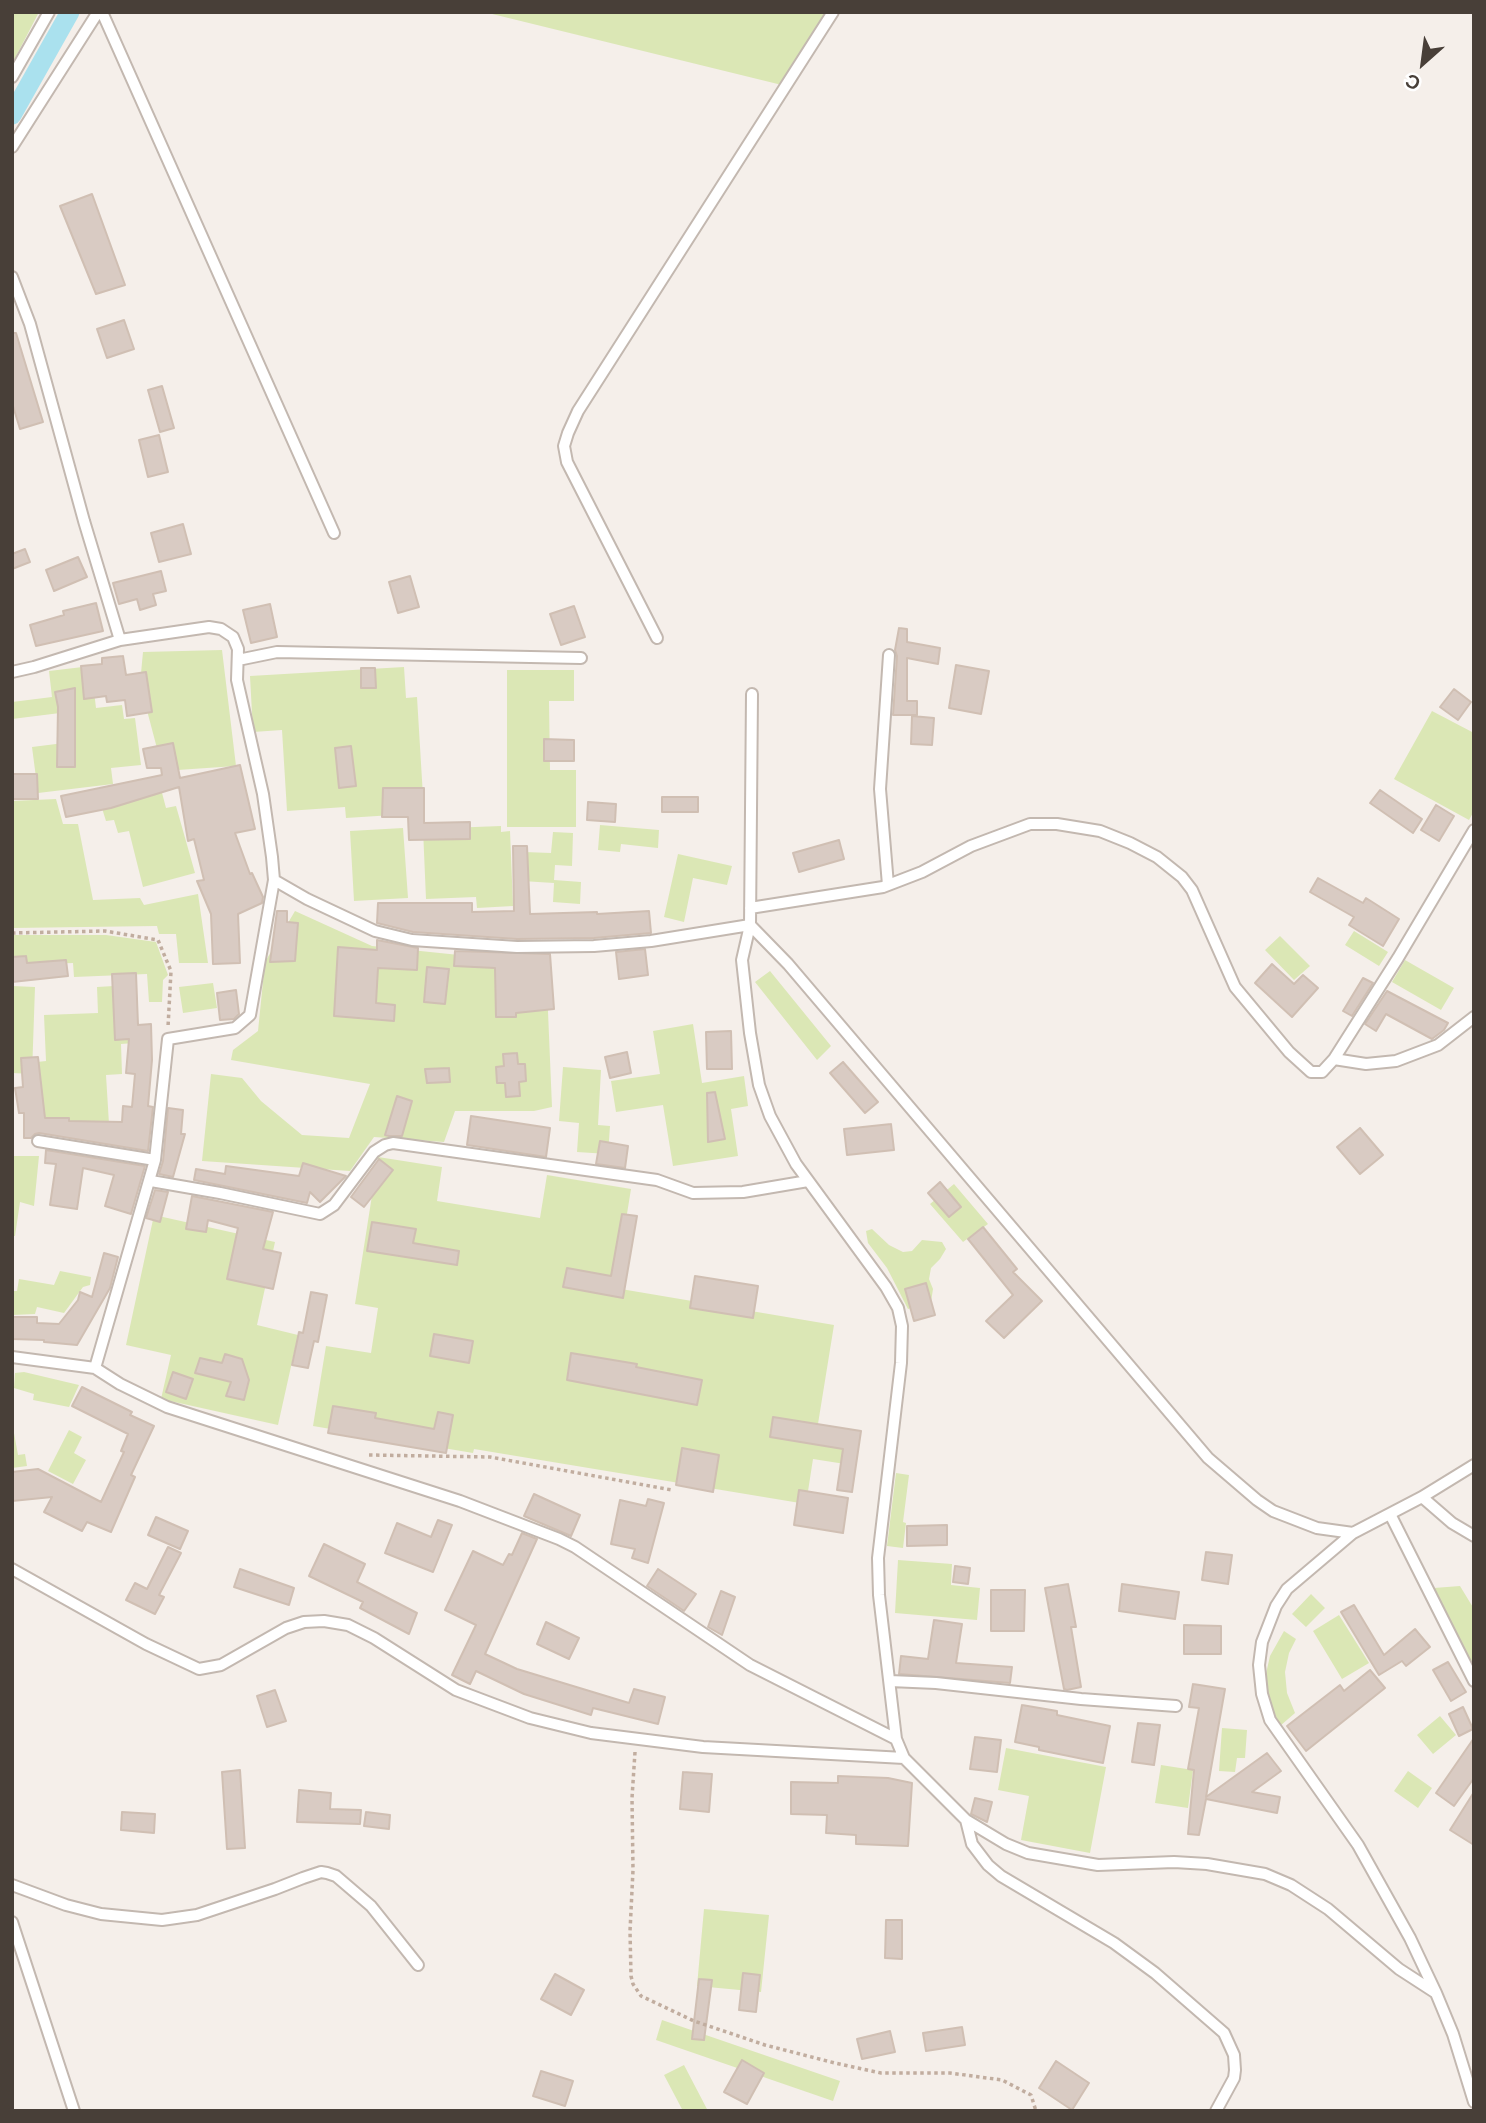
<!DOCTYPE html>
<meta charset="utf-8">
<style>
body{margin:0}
#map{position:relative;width:1486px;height:2123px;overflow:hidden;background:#f5efea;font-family:Arial,sans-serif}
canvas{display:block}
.frame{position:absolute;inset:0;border:14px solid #483f38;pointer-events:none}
.north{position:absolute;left:1388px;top:28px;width:70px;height:70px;-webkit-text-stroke:5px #fff;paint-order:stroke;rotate:208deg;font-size:19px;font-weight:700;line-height:28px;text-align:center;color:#483f38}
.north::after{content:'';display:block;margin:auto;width:24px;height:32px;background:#483f38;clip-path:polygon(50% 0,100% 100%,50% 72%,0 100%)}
</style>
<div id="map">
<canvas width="1486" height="2123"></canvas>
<div class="frame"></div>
<div class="north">С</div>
</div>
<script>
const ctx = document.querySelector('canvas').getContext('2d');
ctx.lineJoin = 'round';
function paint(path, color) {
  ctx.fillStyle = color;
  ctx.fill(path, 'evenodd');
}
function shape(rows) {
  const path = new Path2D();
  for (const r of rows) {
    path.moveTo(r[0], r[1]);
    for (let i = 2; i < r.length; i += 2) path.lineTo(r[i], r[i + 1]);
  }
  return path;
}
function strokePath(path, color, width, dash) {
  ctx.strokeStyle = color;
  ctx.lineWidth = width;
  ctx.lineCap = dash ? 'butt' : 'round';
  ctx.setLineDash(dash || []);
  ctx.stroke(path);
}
paint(shape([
 [12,12,39,12,12,64],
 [484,12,830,12,790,87],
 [222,650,236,766,163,771,140,684,143,652],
 [91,666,96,708,122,705,124,719,135,718,141,765,111,768,113,784,38,793,32,747,64,743,60,713,12,719,12,702,52,697,49,671],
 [404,667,406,698,417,697,424,813,346,818,345,807,287,811,282,730,253,732,250,676],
 [507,670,574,670,574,701,549,701,550,770,576,770,576,827,507,827],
 [1432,711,1474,733,1474,811,1469,820,1394,779],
 [161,789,166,808,176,806,195,873,143,887,129,831,118,833,114,820,106,821,101,805],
 [56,799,63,824,78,824,93,900,140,898,144,905,198,894,208,963,179,963,176,934,159,934,157,926,12,928,12,801],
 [600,825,659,830,658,848,621,844,620,852,598,850],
 [501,826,501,832,510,831,513,906,477,908,476,897,426,899,423,829],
 [403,828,408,898,354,901,350,831],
 [553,832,573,833,572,866,555,865,554,880,581,882,580,904,553,902,554,883,522,881,524,852,551,853],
 [678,854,732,866,727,885,693,878,684,922,664,917],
 [295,911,372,946,546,964,552,1107,534,1111,455,1111,444,1142,374,1137,350,1171,202,1161,211,1074,242,1078,261,1101,302,1135,349,1138,370,1084,231,1060,233,1050,258,1031,265,962],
 [1354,931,1388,952,1379,966,1345,945],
 [12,935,106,935,156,942,168,975,163,980,162,1002,149,1002,147,974,74,977,73,963,12,965],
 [1280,936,1310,966,1294,980,1265,950],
 [1405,960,1454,988,1441,1010,1392,982],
 [770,971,831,1046,817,1060,755,982],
 [213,983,217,1008,183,1013,179,987],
 [131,985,134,1043,121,1044,122,1074,106,1075,109,1124,40,1127,37,1062,46,1061,44,1015,98,1013,97,987],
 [12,986,35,987,32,1074,12,1073],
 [693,1024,702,1083,744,1076,748,1106,731,1109,738,1156,673,1166,663,1105,616,1112,611,1081,660,1074,653,1031],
 [563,1067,601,1070,598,1125,610,1126,608,1154,577,1152,579,1123,559,1121],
 [12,1156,39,1156,34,1206,20,1202,15,1236,12,1236],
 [378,1157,442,1167,437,1201,540,1218,547,1175,631,1189,615,1288,834,1325,817,1430,850,1436,845,1464,813,1459,806,1504,474,1449,473,1453,313,1426,326,1346,371,1353,378,1308,355,1304],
 [954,1184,988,1224,963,1242,930,1204],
 [154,1215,275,1242,257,1325,298,1335,278,1425,161,1399,171,1355,126,1345],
 [872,1229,889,1245,903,1252,912,1251,922,1240,942,1242,946,1249,940,1259,931,1268,929,1279,933,1289,931,1302,908,1309,887,1268,868,1243,866,1231],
 [60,1271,91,1277,90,1285,83,1287,64,1313,37,1307,35,1314,12,1315,12,1291,17,1291,19,1279,54,1285],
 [24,1372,79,1385,69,1407,33,1400,34,1394,14,1388,15,1373],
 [12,1422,18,1455,25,1454,27,1466,12,1468],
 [69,1430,82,1437,74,1453,86,1460,73,1484,48,1471],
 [896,1473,909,1475,903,1522,906,1523,903,1548,887,1546],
 [898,1560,952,1564,951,1585,980,1588,977,1620,895,1613],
 [1460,1586,1474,1609,1474,1668,1434,1588],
 [1311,1594,1325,1608,1306,1627,1292,1614],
 [1339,1615,1369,1663,1342,1679,1313,1631],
 [1284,1631,1296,1639,1289,1653,1285,1672,1287,1693,1295,1713,1280,1726,1269,1700,1265,1678,1270,1656],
 [1440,1716,1456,1735,1433,1754,1417,1735],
 [1222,1728,1247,1730,1245,1758,1237,1758,1235,1772,1219,1771],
 [1006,1748,1106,1767,1090,1853,1021,1840,1029,1796,998,1790],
 [1161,1765,1193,1770,1188,1808,1155,1803],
 [1408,1771,1432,1788,1418,1808,1394,1791],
 [704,1909,769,1915,761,1992,697,1986],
 [662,2020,840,2081,833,2101,656,2040],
 [684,2065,708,2111,683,2111,664,2075]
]), '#dbe7b5');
strokePath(shape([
 [12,115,70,12]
]), '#aae1ee', 19);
const building = shape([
 [92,194,125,285,96,294,60,206,92,194],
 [124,320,134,349,107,358,97,329,124,320],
 [12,333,16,333,43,422,20,429,12,403,12,333],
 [162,386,174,428,160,432,148,390,162,386],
 [159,435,168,472,148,477,139,440,159,435],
 [183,524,191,554,159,562,151,533,183,524],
 [25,549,30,562,12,569,12,554,25,549],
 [78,557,87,577,54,591,46,570,78,557],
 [161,571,166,591,153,594,156,605,140,610,137,599,119,604,113,583,161,571],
 [410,576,419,607,398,613,389,582,410,576],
 [96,603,103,631,36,646,30,625,64,615,63,611,96,603],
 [270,604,277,637,251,643,243,610,270,604],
 [574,606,585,637,561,645,550,614,574,606],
 [899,628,907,629,907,642,940,648,938,664,907,658,907,701,917,701,917,715,893,715,897,656,895,650,899,628],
 [123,656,126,675,146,672,152,712,127,716,125,700,107,702,106,696,84,699,81,666,102,664,102,658,123,656],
 [956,665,989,671,981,714,949,708,956,665],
 [361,668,375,668,376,688,361,688,361,668],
 [75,688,75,767,57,767,58,707,55,692,75,688],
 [1454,689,1471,702,1458,720,1440,707,1454,689],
 [912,716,934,718,932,745,911,744,912,716],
 [544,739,574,740,574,761,544,761,544,739],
 [173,743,180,778,240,765,255,829,235,833,250,874,252,873,263,897,262,903,238,914,240,963,213,964,211,914,197,881,204,880,194,839,188,841,179,787,111,808,66,817,61,796,162,775,161,768,147,768,143,749,173,743],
 [351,746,356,786,339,788,335,748,351,746],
 [12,774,37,774,38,799,12,799,12,774],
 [383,788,424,788,424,823,470,822,470,839,409,840,408,817,382,817,383,788],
 [1380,790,1422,819,1413,833,1370,803,1380,790],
 [662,797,698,797,698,812,662,812,662,797],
 [588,802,616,804,615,822,587,820,588,802],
 [1436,805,1454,816,1439,841,1421,830,1436,805],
 [839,840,844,859,799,872,793,853,839,840],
 [513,846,527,846,530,914,597,912,597,914,649,911,651,933,594,938,517,939,413,932,377,923,378,903,472,903,472,912,514,911,513,846],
 [1318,878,1363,903,1366,898,1399,919,1383,946,1349,925,1354,917,1310,892,1318,878],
 [277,911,287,911,287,922,298,923,295,961,270,962,277,911],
 [377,940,418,948,417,970,378,968,376,1003,395,1005,394,1021,334,1016,338,947,377,950,377,940],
 [645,949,648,975,619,979,616,952,645,949],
 [455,951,550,954,554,1009,516,1013,516,1017,496,1017,495,968,454,966,455,951],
 [26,956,27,963,66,960,68,976,12,982,12,957,26,956],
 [1272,964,1294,984,1303,975,1318,988,1292,1017,1255,983,1272,964],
 [427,967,449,969,445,1004,424,1002,427,967],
 [136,973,138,1025,151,1024,152,1060,148,1106,153,1107,148,1151,39,1133,35,1134,31,1138,24,1138,24,1113,19,1113,15,1088,23,1087,21,1058,38,1057,45,1118,69,1118,69,1121,122,1122,123,1106,132,1107,135,1074,126,1073,129,1039,115,1040,112,974,136,973],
 [1363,978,1373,983,1352,1016,1343,1011,1363,978],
 [236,990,239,1014,234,1019,220,1020,217,993,236,990],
 [1387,991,1448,1023,1444,1030,1432,1039,1386,1014,1376,1031,1365,1024,1387,991],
 [731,1031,732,1069,707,1069,706,1032,731,1031],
 [627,1052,631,1073,610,1078,605,1057,627,1052],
 [517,1053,518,1064,525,1064,526,1081,519,1082,520,1096,506,1097,505,1083,497,1083,496,1067,504,1066,503,1054,517,1053],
 [843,1062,878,1102,865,1113,830,1073,843,1062],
 [449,1068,450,1082,427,1083,425,1069,449,1068],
 [715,1092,725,1139,708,1142,707,1093,715,1092],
 [397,1096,412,1101,402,1136,389,1136,385,1135,397,1096],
 [168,1108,183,1110,181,1134,185,1134,173,1177,159,1174,163,1161,168,1108],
 [471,1116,550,1128,546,1157,467,1145,471,1116],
 [891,1124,894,1150,847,1155,844,1129,891,1124],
 [1360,1128,1383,1155,1360,1174,1337,1147,1360,1128],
 [600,1141,628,1146,625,1168,596,1164,600,1141],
 [46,1150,145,1166,131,1214,105,1206,114,1175,83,1168,77,1209,50,1205,56,1164,45,1163,46,1150],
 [379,1159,393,1170,364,1207,351,1197,379,1159],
 [303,1163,346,1176,320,1202,310,1192,307,1203,194,1180,196,1169,225,1174,226,1166,299,1176,303,1163],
 [940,1182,961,1207,949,1217,928,1193,940,1182],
 [155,1190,168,1192,160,1222,146,1218,155,1190],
 [192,1196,273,1212,263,1249,281,1253,273,1289,227,1279,238,1228,208,1220,206,1232,186,1229,192,1196],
 [622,1214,637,1216,623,1298,563,1287,567,1268,611,1276,622,1214],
 [372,1222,416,1229,413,1243,459,1251,457,1265,367,1251,372,1222],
 [983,1227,1017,1269,1013,1272,1042,1301,1004,1338,986,1321,1013,1295,968,1239,983,1227],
 [104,1253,118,1257,110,1288,77,1345,44,1342,44,1340,12,1339,12,1317,37,1317,37,1323,59,1324,78,1300,80,1292,92,1297,104,1253],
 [695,1276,758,1286,753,1318,690,1308,695,1276],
 [926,1283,935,1315,914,1321,905,1289,926,1283],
 [311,1292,327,1295,318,1342,314,1341,308,1368,292,1365,299,1332,303,1333,311,1292],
 [434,1334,473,1341,469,1363,430,1356,434,1334],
 [571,1353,637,1364,636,1367,702,1380,697,1405,567,1380,571,1353],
 [225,1354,242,1359,249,1380,244,1400,226,1396,231,1382,195,1373,200,1358,222,1363,225,1354],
 [173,1372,193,1379,186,1399,166,1392,173,1372],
 [82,1387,132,1412,130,1415,154,1426,131,1475,135,1477,111,1532,87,1522,82,1531,44,1512,52,1497,12,1501,12,1472,38,1469,101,1502,124,1452,121,1451,128,1434,72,1406,82,1387],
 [333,1406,376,1413,375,1418,434,1429,438,1412,453,1415,446,1453,328,1433,333,1406],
 [773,1417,861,1431,852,1492,837,1490,843,1449,770,1437,773,1417],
 [682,1448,719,1455,713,1492,676,1485,682,1448],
 [799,1490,848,1498,843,1533,794,1525,799,1490],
 [534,1494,580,1515,571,1536,524,1516,534,1494],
 [648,1499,664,1503,648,1563,632,1558,635,1549,611,1544,620,1500,646,1506,648,1499],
 [156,1517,188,1531,180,1549,148,1535,156,1517],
 [438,1520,452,1525,433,1572,385,1553,397,1523,431,1537,438,1520],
 [947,1525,947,1545,907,1546,907,1526,947,1525],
 [522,1533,537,1539,485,1654,517,1669,629,1703,634,1689,665,1697,658,1724,593,1708,591,1715,524,1694,476,1671,470,1684,452,1675,476,1625,445,1610,473,1551,503,1565,509,1554,512,1555,522,1533],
 [324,1544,365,1564,357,1582,417,1613,409,1634,360,1608,363,1602,309,1576,324,1544],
 [168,1547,181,1553,159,1595,164,1597,155,1614,126,1600,135,1583,147,1589,168,1547],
 [1206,1552,1232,1555,1228,1584,1202,1580,1206,1552],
 [955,1566,970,1568,968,1584,953,1582,955,1566],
 [240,1569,294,1588,289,1605,234,1587,240,1569],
 [658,1569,696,1594,684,1611,647,1586,658,1569],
 [1068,1584,1076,1627,1071,1627,1081,1687,1067,1690,1064,1689,1045,1588,1068,1584],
 [1122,1584,1179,1592,1175,1619,1119,1611,1122,1584],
 [991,1590,1025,1590,1024,1631,991,1631,991,1590],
 [721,1591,735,1597,722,1635,708,1627,721,1591],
 [1354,1605,1384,1655,1415,1629,1430,1647,1406,1666,1402,1661,1379,1675,1341,1612,1354,1605],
 [934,1620,962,1624,956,1663,1012,1667,1010,1683,899,1674,901,1656,928,1659,934,1620],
 [546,1622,579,1638,569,1659,537,1644,546,1622],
 [1184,1625,1221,1626,1221,1654,1184,1654,1184,1625],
 [1448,1662,1466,1692,1451,1701,1433,1670,1448,1662],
 [1370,1670,1385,1688,1306,1751,1287,1726,1340,1685,1344,1691,1370,1670],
 [1193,1684,1225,1689,1206,1797,1267,1753,1281,1771,1252,1792,1280,1797,1277,1813,1206,1799,1199,1835,1188,1834,1194,1770,1188,1769,1199,1708,1189,1707,1193,1684],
 [275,1690,286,1721,267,1727,257,1696,275,1690],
 [1022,1705,1057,1711,1057,1715,1110,1726,1103,1763,1039,1750,1039,1747,1015,1742,1022,1705],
 [1463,1707,1473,1729,1459,1736,1449,1714,1463,1707],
 [1138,1723,1160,1725,1154,1765,1132,1762,1138,1723],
 [975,1737,1001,1740,997,1772,970,1769,975,1737],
 [1474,1738,1474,1778,1454,1806,1436,1793,1474,1738],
 [240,1770,245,1848,227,1849,222,1772,240,1770],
 [683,1772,712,1774,709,1812,680,1809,683,1772],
 [838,1776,888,1778,912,1783,908,1846,856,1844,856,1835,826,1833,827,1815,791,1814,791,1782,838,1783,838,1776],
 [299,1790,331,1793,330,1809,361,1810,360,1824,297,1822,299,1790],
 [1474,1792,1474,1845,1450,1830,1474,1792],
 [975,1798,992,1802,987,1822,971,1814,975,1798],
 [122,1812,155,1814,154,1833,121,1830,122,1812],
 [366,1812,390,1815,389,1829,364,1826,366,1812],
 [886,1920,902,1920,902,1959,885,1958,886,1920],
 [743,1973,760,1975,756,2012,739,2010,743,1973],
 [555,1974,584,1990,571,2015,541,1999,555,1974],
 [699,1979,712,1980,704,2040,692,2039,699,1979],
 [962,2027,965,2045,926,2051,923,2033,962,2027],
 [890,2031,895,2052,862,2059,857,2039,890,2031],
 [742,2060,764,2073,747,2104,724,2092,742,2060],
 [1056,2061,1089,2083,1072,2110,1039,2088,1056,2061],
 [541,2071,573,2081,565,2106,533,2096,541,2071]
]);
paint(building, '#d9cbc3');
strokePath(building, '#d0bfb3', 2);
const lane = shape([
 [102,12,334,533],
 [12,77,49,12],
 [12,147,98,12],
 [12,277,30,324,84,521,120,640],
 [657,638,567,462,564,446,568,433,578,411,833,12],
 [238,660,277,652,581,658],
 [12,672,34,667,120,640,209,627,221,629,233,637,238,649,237,680,263,794,272,857,274,880,250,1015,235,1028,168,1039,155,1160,95,1368],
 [752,694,750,925,742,960,750,1033,759,1085,770,1116,796,1164,886,1287,898,1308,902,1326,901,1363,878,1558,879,1595,896,1739,904,1758,966,1820,1006,1844,1028,1853,1098,1865,1174,1862,1207,1864,1265,1874,1291,1885,1328,1909,1399,1969,1436,1993],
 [274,880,307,899,375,931,412,940,517,947,594,946,651,941,750,925],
 [888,885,880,789,889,655],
 [750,908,883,887,922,872,971,846,1030,824,1057,824,1100,831,1130,843,1157,857,1182,877,1192,890,1235,987,1289,1052,1311,1072,1322,1072,1334,1059,1366,1064,1396,1061,1438,1045,1474,1017],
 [750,925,788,964,1208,1458,1257,1500,1273,1511,1317,1528,1353,1533,1422,1497,1474,1465],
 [1334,1059,1398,958,1474,830],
 [38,1141,155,1160],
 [151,1181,220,1193,320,1214,334,1205,374,1152,385,1145,393,1143,657,1180,693,1193,743,1192,808,1181],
 [12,1357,95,1368,120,1384,167,1407,460,1501,559,1539,575,1547,750,1665,896,1739],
 [1422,1497,1452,1523,1474,1536],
 [1390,1514,1474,1681],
 [1353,1533,1287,1589,1276,1606,1262,1642,1259,1665,1262,1694,1270,1720,1358,1845,1410,1938,1436,1993,1453,2034,1474,2102],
 [12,1569,146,1644,199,1669,221,1665,286,1628,304,1622,324,1621,348,1625,374,1638,456,1690,530,1718,591,1733,703,1747,904,1758],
 [890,1681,936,1683,1081,1699,1176,1706],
 [966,1820,972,1844,988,1865,1001,1876,1114,1943,1155,1973,1224,2033,1234,2055,1235,2070,1234,2078,1216,2111],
 [12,1885,66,1905,101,1914,162,1920,197,1915,275,1889,303,1878,321,1872,327,1873,336,1876,371,1906,418,1965],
 [12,1922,74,2111]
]);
strokePath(lane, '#c3b8b0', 14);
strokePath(shape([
 [12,933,105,931,158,940,171,971,168,1027],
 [369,1455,490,1457,672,1490],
 [635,1752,632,1798,633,1870,630,1931,631,1976,633,1984,641,1996,694,2021,765,2045,835,2063,881,2073,950,2073,1002,2080,1031,2095,1036,2111]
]), '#c1ad9f', 3.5, [3.5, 3.5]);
strokePath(lane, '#fff', 10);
</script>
